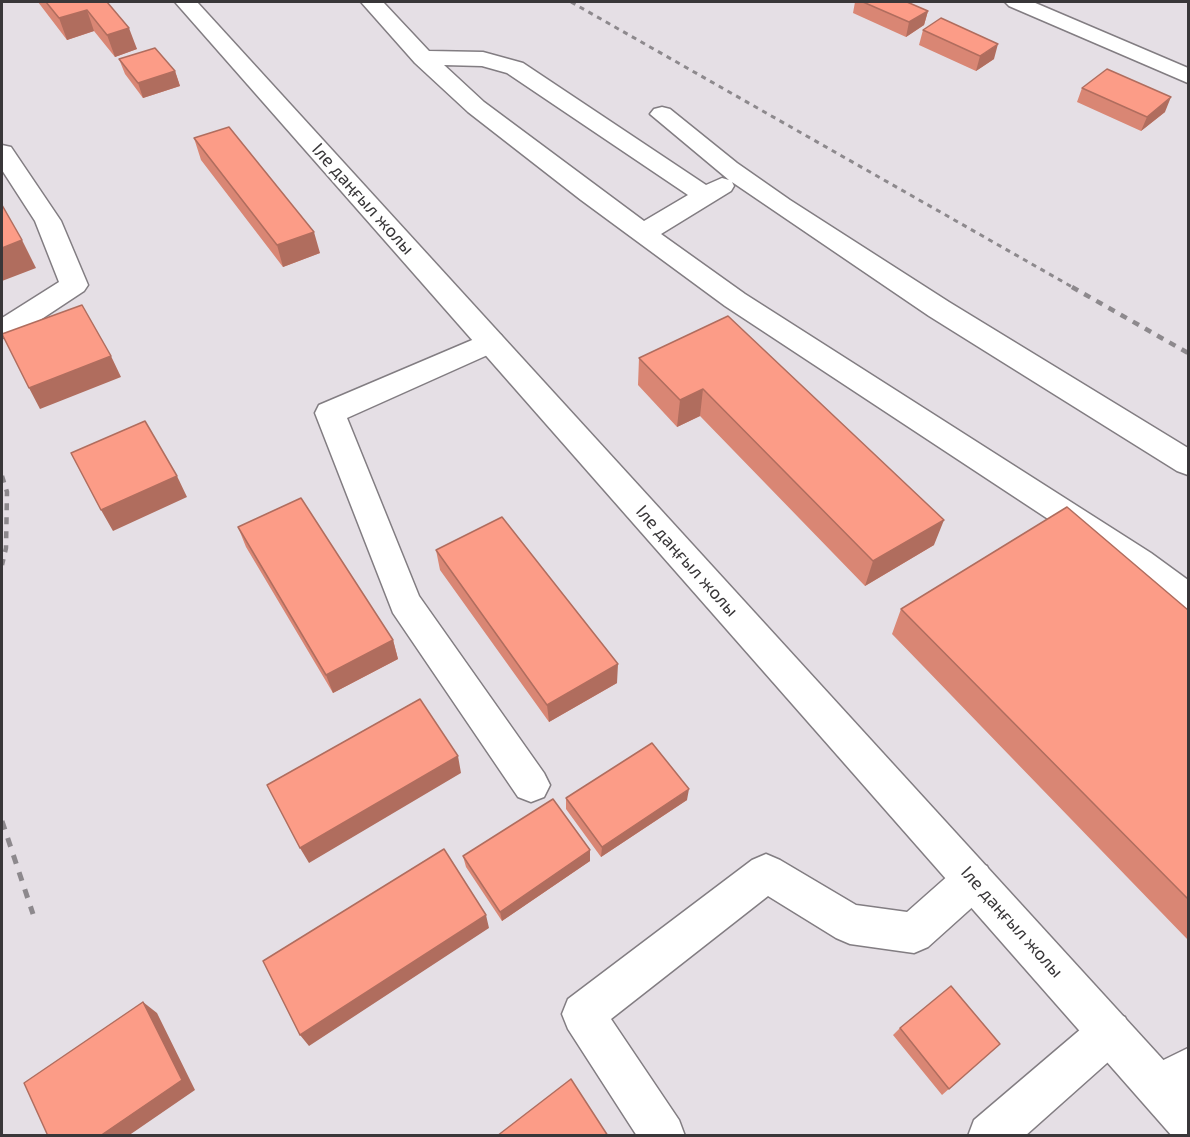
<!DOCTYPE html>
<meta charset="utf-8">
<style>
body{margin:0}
#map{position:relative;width:1190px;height:1137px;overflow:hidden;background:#e5dfe5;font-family:"Exo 2",sans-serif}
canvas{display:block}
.frame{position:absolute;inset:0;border:3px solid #393739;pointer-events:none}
</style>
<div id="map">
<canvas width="1190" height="1137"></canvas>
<div class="frame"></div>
</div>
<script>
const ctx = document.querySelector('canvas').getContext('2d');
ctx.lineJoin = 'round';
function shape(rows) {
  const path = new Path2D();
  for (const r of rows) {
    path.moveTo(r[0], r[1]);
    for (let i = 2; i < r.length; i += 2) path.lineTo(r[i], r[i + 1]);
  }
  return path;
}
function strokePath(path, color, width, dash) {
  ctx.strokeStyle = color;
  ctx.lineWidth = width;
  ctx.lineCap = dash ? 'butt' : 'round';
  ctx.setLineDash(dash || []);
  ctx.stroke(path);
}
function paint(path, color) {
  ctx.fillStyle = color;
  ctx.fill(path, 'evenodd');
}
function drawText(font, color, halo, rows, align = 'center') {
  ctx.font = font + ' "Exo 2",sans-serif';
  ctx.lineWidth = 4.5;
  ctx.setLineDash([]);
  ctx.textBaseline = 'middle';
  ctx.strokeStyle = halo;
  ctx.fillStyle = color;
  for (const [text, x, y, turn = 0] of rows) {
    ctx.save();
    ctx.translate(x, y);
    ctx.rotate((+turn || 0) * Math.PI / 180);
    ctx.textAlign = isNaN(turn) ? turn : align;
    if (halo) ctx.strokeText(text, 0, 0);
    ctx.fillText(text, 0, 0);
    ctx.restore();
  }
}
const minor = shape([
 [361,2,383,2,429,51,483,52,523,63,706,185,722,178,729,180,650,114,654,109,662,107,670,109,737,163,790,200,949,302,1188,448,1188,475,1177,471,929,316,732,182,734,186,731,191,661,234,745,294,1151,553,1188,580,1188,612,1176,608,1127,571,725,306,581,200,468,112,415,63,361,2],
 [444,65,482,66,507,73,688,195,644,221,484,102,444,65],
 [1005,2,1033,2,1188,68,1188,83,1009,6,1005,2],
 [2,145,11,147,61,221,88,285,84,291,25,330,2,338,2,318,59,282,35,221,2,170,2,145],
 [491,332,501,335,505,342,501,349,347,418,419,596,544,773,550,785,544,797,531,802,518,797,393,613,315,413,319,405,491,332],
 [766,854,780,860,856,905,907,912,959,866,973,861,987,866,993,880,987,894,928,947,914,953,850,944,836,938,768,896,611,1019,679,1120,685,1136,637,1136,568,1029,562,1014,568,999,752,860,766,854],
 [1110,1011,1125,1017,1131,1032,1125,1047,1025,1136,968,1136,974,1120,1095,1017,1110,1011],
 [1188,1048,1188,1094,1159,1108,1143,1102,1137,1086,1143,1070,1188,1048]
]);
const major = shape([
 [175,2,197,2,1188,1087,1188,1136,1172,1136,175,2]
]);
strokePath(minor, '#827d82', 3);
strokePath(major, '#827d82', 3);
paint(minor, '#fff');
paint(major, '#fff');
strokePath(shape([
 [571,2,1074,288]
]), '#8d898d', 3, [5, 5]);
strokePath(shape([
 [1072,287,1188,353],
 [2,476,7,492,6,548,2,565]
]), '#8d898d', 4.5, [7, 7]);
strokePath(shape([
 [2,821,33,914]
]), '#8d898d', 5, [9, 9]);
paint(shape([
 [38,2,107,2,137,49,115,57,94,31,67,40],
 [855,2,907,2,928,11,924,25,906,37,853,13],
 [923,30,994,59,976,71,919,45],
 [119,59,175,71,180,86,143,98,125,74],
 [1082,88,1165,112,1141,131,1077,102],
 [194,138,320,253,283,267,201,160],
 [728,316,934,545,865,586,700,416,677,427,638,385,639,358],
 [238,527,393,640,398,659,333,693,246,547],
 [436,550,617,683,549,722,440,570],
 [901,609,1188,610,1188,940,892,634],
 [566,798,687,800,601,857,566,809],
 [590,850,590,861,502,921,466,867,463,856],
 [900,1028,1000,1044,942,1095,893,1035]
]), '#d98674');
paint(shape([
 [87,10,94,31,67,40,59,18],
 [928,11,924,25,906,37,909,22],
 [129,28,137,49,115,57,107,35],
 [998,44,994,59,976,71,980,56],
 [175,71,180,86,143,98,138,83],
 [1171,97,1165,112,1141,131,1147,117],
 [314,232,320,253,283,267,277,245],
 [22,240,36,268,2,281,2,248],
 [111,356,121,377,40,409,29,388],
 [703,389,700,416,677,427,680,400],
 [177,476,187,497,113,531,101,510],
 [944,520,934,545,865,586,873,561],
 [393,640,398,659,333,693,326,675],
 [618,664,617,683,549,722,547,705],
 [458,756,461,773,309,863,300,848],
 [689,789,687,800,601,857,602,847],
 [590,850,590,861,502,921,500,912],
 [486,915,489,928,309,1046,300,1035],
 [143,1002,157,1013,195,1090,128,1136,100,1136]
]), '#b06d5e');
const building = shape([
 [46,2,107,2,129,28,107,35,87,10,59,18,46,2],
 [863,2,907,2,928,11,909,22,863,2],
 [941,18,998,44,980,56,923,30,941,18],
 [155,48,175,71,138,83,119,59,155,48],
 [1107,69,1171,97,1147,117,1082,88,1107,69],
 [229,127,314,232,277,245,194,138,229,127],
 [2,205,22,240,2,248,2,205],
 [82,305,111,356,29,388,2,334,82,305],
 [728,316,944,520,873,561,703,389,680,400,639,358,728,316],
 [145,421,177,476,101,510,71,453,145,421],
 [301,498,393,640,326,675,238,527,301,498],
 [1067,507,1188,610,1188,899,901,609,1067,507],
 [502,517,618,664,547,705,436,550,502,517],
 [420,699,458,756,300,848,267,785,420,699],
 [652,743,689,789,602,847,566,798,652,743],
 [553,799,590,850,500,912,463,856,553,799],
 [444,849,486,915,300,1035,263,961,444,849],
 [951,986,1000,1044,949,1089,900,1028,951,986],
 [143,1002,182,1080,100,1136,48,1136,24,1083,143,1002],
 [571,1079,608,1136,497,1136,571,1079]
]);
paint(building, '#fc9c87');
strokePath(building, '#b06d5e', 1.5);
drawText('18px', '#393739', '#fff', [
 ["Іле даңғыл жолы",363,199,48],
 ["Іле даңғыл жолы",687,561,48],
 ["Іле даңғыл жолы",1012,922,48]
]);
</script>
